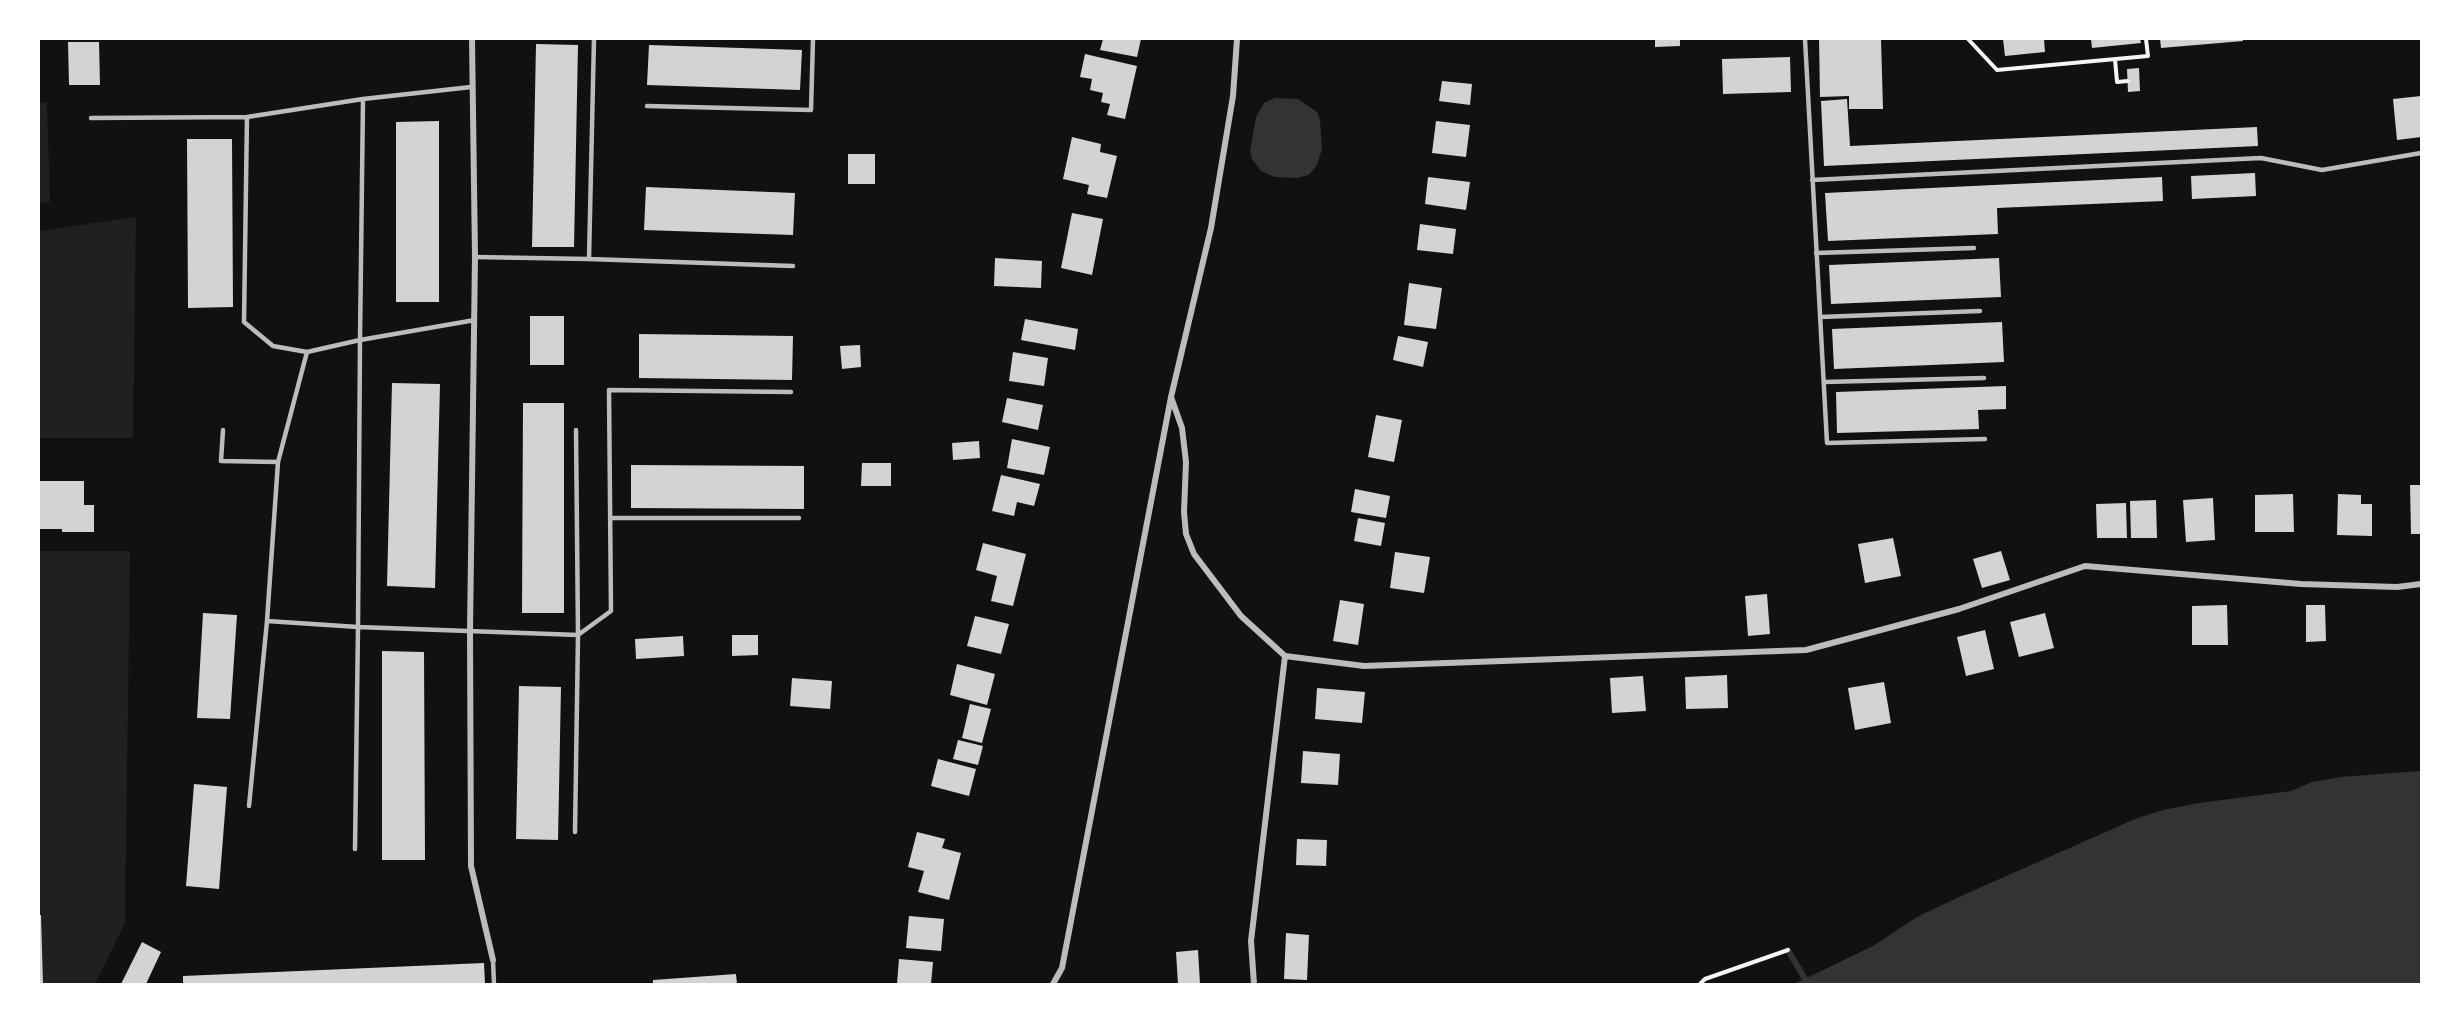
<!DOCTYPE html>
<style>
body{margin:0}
#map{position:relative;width:2460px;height:1023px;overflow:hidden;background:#111;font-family:"Fira Sans Condensed",sans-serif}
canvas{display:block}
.frame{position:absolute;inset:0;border:40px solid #fff;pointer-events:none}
</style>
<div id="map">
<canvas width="2460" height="1023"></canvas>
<div class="frame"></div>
</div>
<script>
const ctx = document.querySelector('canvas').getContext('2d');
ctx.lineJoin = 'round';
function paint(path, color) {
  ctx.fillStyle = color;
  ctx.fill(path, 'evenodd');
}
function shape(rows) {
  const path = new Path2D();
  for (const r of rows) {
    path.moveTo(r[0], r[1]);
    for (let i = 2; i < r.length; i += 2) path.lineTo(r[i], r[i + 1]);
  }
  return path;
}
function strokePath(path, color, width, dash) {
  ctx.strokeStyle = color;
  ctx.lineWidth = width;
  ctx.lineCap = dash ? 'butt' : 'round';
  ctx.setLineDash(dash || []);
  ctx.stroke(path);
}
paint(shape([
 [39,102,47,102,50,202,39,203],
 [136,217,133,438,39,438,39,231],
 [39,551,130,551,125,923,95,984,39,984]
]), '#202020');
paint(shape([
 [1275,98,1298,99,1317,112,1320,120,1322,149,1317,165,1309,175,1297,178,1275,177,1261,171,1252,159,1250,151,1256,117,1264,103],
 [2421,771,2421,984,1794,984,1873,946,1917,917,1959,897,2135,819,2163,810,2199,803,2291,791,2312,782,2340,777]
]), '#333');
strokePath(shape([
 [1788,950,1808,984]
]), '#333', 6);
paint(shape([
 [1103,39,1141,39,1137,57,1100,50],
 [1655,39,1680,39,1680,46,1655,47],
 [1819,39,1881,39,1883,109,1849,109,1849,96,1820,97],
 [2003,39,2044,39,2045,52,2005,56],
 [2091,39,2140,39,2141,43,2092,48],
 [2160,39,2243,39,2243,41,2161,48],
 [68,42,99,42,100,85,69,85],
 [536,44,578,45,574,247,532,247],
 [649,45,802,50,800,90,647,85],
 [1085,54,1137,66,1125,119,1107,115,1110,104,1101,102,1103,93,1090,90,1092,79,1080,77],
 [1790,57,1791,92,1723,94,1722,59],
 [2139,68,2140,91,2128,92,2127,69],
 [1442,81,1472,84,1470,105,1439,101],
 [2421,96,2421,137,2397,140,2393,99],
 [1847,99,1850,146,2257,127,2258,146,1824,166,1821,101],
 [439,121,439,302,396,302,396,122],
 [1436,121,1470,125,1466,157,1432,153],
 [1072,137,1101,144,1100,152,1117,156,1107,198,1087,194,1089,185,1063,179],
 [187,139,232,139,233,307,188,308],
 [848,154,875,154,875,184,848,184],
 [2255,173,2256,196,2192,199,2191,176],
 [1428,177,1470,182,1466,210,1425,204],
 [2162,177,2163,201,1997,208,1998,234,1828,241,1825,193],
 [646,187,795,193,793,235,644,230],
 [1072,213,1103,219,1092,275,1061,268],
 [1420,224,1456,229,1453,254,1417,250],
 [995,258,1042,261,1041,288,994,286],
 [1999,258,2001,297,1831,304,1829,265],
 [1409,283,1442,288,1436,329,1404,325],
 [530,316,564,316,564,365,530,365],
 [1025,319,1078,329,1075,350,1021,340],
 [2002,322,2004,362,1834,369,1832,329],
 [639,334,793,336,792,380,639,378],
 [1398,336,1428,342,1423,367,1393,360],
 [860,345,861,367,842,369,840,346],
 [1013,352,1048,358,1044,386,1009,381],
 [392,383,440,384,435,588,387,586],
 [2006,386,2006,409,1978,410,1979,429,1837,433,1836,392],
 [1007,398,1043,405,1038,430,1002,422],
 [523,403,564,403,564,613,522,613],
 [1376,415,1402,420,1394,462,1368,457],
 [1012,439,1050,447,1044,475,1007,468],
 [979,441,980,458,953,460,952,443],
 [862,463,891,463,891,486,861,486],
 [631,465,804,466,804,509,631,508],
 [1001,475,1040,484,1034,506,1017,502,1014,516,992,511],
 [39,481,84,481,84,505,94,505,94,532,62,532,62,529,39,529],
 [2410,485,2421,485,2421,534,2411,534],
 [1355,489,1390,496,1386,518,1351,512],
 [2293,494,2294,532,2255,532,2255,495],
 [2338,494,2361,495,2361,504,2372,504,2372,536,2337,535],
 [2213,498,2215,540,2186,542,2183,500],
 [2156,500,2157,538,2131,538,2130,501],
 [2126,503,2127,538,2097,538,2096,504],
 [1358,518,1385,523,1381,546,1354,541],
 [1893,538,1901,576,1865,583,1858,544],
 [983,543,1026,554,1013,606,991,601,997,576,976,570],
 [2001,551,2010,580,1982,588,1973,559],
 [1395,552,1430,557,1424,593,1390,588],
 [1767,594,1770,634,1748,636,1745,596],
 [1340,600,1364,604,1358,645,1333,641],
 [2227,605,2228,645,2192,645,2192,606],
 [2306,605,2325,605,2326,641,2306,642],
 [203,613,237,615,230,719,197,718],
 [2045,613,2054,648,2019,657,2010,622],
 [975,616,1009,624,1001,654,967,646],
 [1985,630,1994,669,1966,676,1957,637],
 [732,635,758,635,758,655,732,656],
 [683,636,684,656,636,659,635,639],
 [382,651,424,652,425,860,382,860],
 [957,664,995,674,987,705,950,695],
 [1727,675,1728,708,1686,709,1685,677],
 [1643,676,1646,711,1612,713,1610,678],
 [792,678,832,681,830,709,790,706],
 [1884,682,1891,723,1855,730,1848,688],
 [519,686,561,687,558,840,516,839],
 [1317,688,1365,692,1362,723,1315,719],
 [970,704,991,709,982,743,962,738],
 [958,740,983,746,978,765,953,759],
 [1303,751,1340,754,1338,785,1301,783],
 [938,759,976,769,969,796,931,786],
 [194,784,227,787,219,889,186,886],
 [917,832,945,839,942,848,961,853,949,900,918,892,924,871,908,867],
 [1297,839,1327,840,1326,866,1296,865],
 [39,915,41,915,43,984,39,984],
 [909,916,944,919,941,951,906,948],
 [1286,933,1309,935,1307,980,1284,979],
 [142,942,161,952,146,984,121,984],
 [1198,950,1200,984,1178,984,1176,952],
 [899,959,933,962,931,984,897,984],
 [484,963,485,984,183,984,183,976],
 [736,974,737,984,653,984,653,980]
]), '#d3d3d3');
strokePath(shape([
 [1968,39,1997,70,2148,56,2146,39],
 [2115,59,2117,82,2128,81],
 [1700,984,1705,979,1788,950]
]), '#f5f5f5', 4);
strokePath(shape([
 [1805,39,1827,443,1985,439],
 [363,99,360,340,475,320],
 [647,106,811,110,813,39],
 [91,118,247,117],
 [1812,180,2261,158,2322,170,2421,153],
 [1816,253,1974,248],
 [475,257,589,259,594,39],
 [589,259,793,266],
 [1820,317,1980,311],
 [307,352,273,346,244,322,247,117,363,99,471,87],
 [1824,382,1984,378],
 [223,430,221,461,278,462],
 [610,518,799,518],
 [249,806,267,621,278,462,307,352,360,340,358,627,267,621],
 [575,832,578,635,611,611,609,390,791,392],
 [355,849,358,627,578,635,576,430],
 [493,960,494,984]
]), '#bcbcbc', 4.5);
strokePath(shape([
 [472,39,475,257,470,631,471,866,493,960],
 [1171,397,1182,428,1186,462,1184,512,1186,534,1194,554,1241,616,1285,656],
 [1285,656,1364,666,1806,650,1959,609,2085,566,2301,584,2397,587,2421,584],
 [1053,984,1062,968,1171,397,1211,228,1233,96,1237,39],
 [1254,984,1251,941,1285,656]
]), '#bcbcbc', 6);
</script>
